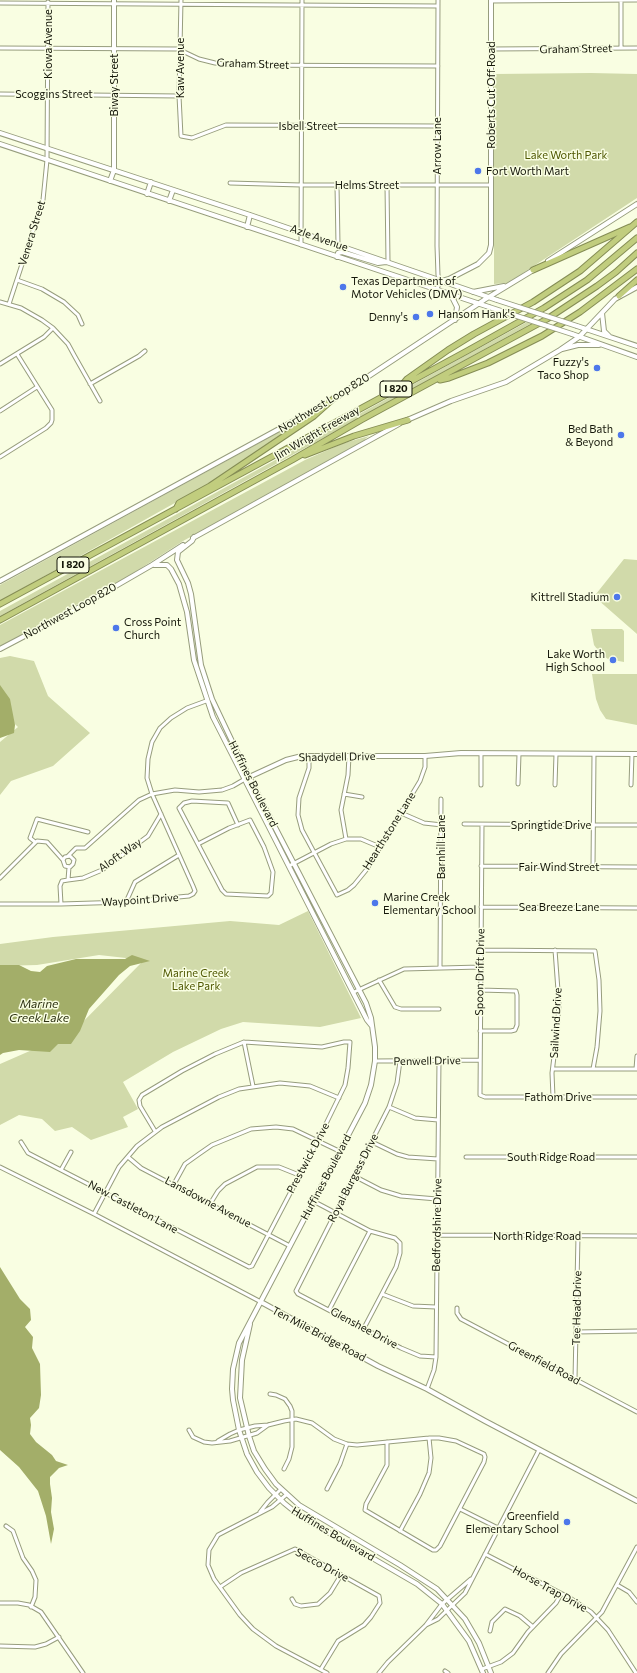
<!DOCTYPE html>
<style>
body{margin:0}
canvas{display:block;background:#f9fee2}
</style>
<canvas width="637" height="1673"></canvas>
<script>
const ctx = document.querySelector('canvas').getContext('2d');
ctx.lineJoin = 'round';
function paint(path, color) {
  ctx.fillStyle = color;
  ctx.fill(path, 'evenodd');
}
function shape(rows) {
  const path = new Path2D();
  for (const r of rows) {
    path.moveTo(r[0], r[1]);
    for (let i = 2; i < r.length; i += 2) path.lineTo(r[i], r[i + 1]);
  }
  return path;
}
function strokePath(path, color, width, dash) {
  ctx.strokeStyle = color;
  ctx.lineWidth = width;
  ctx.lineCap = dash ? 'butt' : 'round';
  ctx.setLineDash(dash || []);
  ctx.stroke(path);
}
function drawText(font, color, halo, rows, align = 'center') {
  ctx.font = font + ' Commissioner,sans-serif';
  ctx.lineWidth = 3;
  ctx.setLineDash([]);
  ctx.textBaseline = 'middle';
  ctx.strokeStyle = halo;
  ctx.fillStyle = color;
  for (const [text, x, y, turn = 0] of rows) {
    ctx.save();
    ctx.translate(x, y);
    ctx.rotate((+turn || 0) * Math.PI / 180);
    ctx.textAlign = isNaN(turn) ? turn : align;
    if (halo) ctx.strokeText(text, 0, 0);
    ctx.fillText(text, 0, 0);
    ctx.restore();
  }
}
paint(shape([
 [591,73,637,74,637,198,508,283,494,284,494,74],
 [527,322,532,323,0,616,0,611],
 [301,420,302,421,214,481,0,601,0,585],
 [369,436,365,439,366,441,183,541,132,574,0,647,0,625,305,460,344,443],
 [624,559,637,560,637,634,597,599,596,594],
 [591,629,622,629,624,631,624,662,608,659,600,653,594,645],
 [10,656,34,661,48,696,90,733,53,766,11,781,0,795,0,742,18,727,0,710,0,658],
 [592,674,637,674,637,725,606,719,600,710,596,699],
 [308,911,361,1018,320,1027,243,1022,221,1029,173,1052,123,1082,138,1109,123,1117,128,1127,91,1140,72,1127,55,1131,42,1119,19,1115,0,1125,0,1064,32,1050,64,1041,144,960,99,955,37,965,0,966,0,944,53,937,230,921,279,925]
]), '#d1daaa');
paint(shape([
 [0,685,10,699,15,725,14,733,0,738],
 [132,955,150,961,130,966,119,975,89,1009,80,1031,71,1044,58,1044,50,1052,19,1050,3,1053,0,1055,0,965,19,965,31,971,40,972,47,966,76,959,125,959],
 [0,1267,20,1299,30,1309,31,1320,25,1327,33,1337,32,1348,40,1364,41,1395,39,1408,30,1418,31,1425,30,1434,36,1442,52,1455,56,1461,68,1465,59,1468,50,1477,50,1484,52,1498,51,1512,54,1529,51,1544,46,1516,38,1491,19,1467,0,1450]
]), '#a3ae69');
const street = shape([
 [181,0,179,96,181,136,192,138,226,125,437,126],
 [621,0,621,48],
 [491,1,637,0],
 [0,3,438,6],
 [0,48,178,49,199,59,215,63,235,65,438,66],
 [491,49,637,48],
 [0,94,179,96],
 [230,183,301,185,490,185],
 [337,185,338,245],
 [387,185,388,262],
 [301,245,302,0],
 [17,280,42,289,64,302,78,315,82,324],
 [436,290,441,281,438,275,437,246,438,0],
 [0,302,21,308,42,320,53,328,68,344,74,355,100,401],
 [9,304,43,200,47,160,48,2],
 [0,364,44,337,53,328],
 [90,384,139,356,145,351],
 [0,411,37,387],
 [0,457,46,428,51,423,52,420,52,410,17,354],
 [309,756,309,768,299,798,298,815,302,830,337,895,348,890,354,885,367,869,420,781,425,767,425,756],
 [518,784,519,754],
 [481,785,481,754],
 [555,785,556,754],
 [631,785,632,754],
 [344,794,362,797],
 [401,813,424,823,442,825],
 [464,824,637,825],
 [482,825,480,1095,485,1097,636,1097],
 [346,839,341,810,348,775,349,756],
 [35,842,30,838,37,819,88,832],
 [198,844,229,828,250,820,264,847,273,872,271,893,268,896,226,894,222,890,179,808,184,803,192,801,228,803,238,825],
 [68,856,76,848,85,848,139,800,152,794,175,790,199,792,222,790,233,786,245,779],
 [289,866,331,844,346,839,361,839,380,847],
 [481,866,637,867],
 [593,867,594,754],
 [0,878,37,841,47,842,63,860,65,866,70,867,73,864,74,860,70,856,65,857,63,860],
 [68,880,83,878,102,870,148,836,161,814],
 [126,902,135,882,179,855],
 [0,904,61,904,126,902,189,896,193,894,195,891,193,886,152,794,147,778,148,759,152,742,160,728,171,718,187,708,206,701],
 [61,904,60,886,62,881,68,880,69,867],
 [481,907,637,908],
 [480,950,595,951,599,980,600,1011,597,1047,593,1069],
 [440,967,441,799],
 [379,980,395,1007,401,1009,439,1009],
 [354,992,404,969,480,967],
 [480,1031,511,1031,515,1030,517,1025,517,995,516,991,480,990],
 [244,1042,253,1086],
 [375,1061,480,1060],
 [400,1061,397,1083,389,1107,296,1291,298,1294,401,1348,420,1356,436,1357],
 [553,1069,637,1069],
 [636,1069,637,1056],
 [553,1097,552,1073,557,1032,559,1004,555,950],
 [389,1107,415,1118,438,1120],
 [21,1142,28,1153,249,1267,252,1266,318,1140,345,1085,348,1068,350,1042,344,1042,322,1047,244,1042,215,1054,182,1071,142,1095,139,1100,140,1106,155,1131],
 [372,1142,397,1154,408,1157,438,1159],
 [128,1157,141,1168,290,1246],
 [466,1157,637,1157],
 [0,1167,94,1214,261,1302],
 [61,1170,71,1152],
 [354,1176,381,1190,401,1196,437,1199],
 [174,1184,185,1164,199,1154,212,1145,251,1129,276,1127,293,1129,339,1151],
 [313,1201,370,1231,395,1238,400,1243,400,1253,396,1267,364,1328],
 [210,1204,218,1191,225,1184,257,1167,279,1167,299,1175],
 [94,1214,119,1167,137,1146,162,1127,219,1097,239,1089,280,1083,310,1086,339,1098],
 [437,1235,637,1236],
 [382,1294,413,1306,436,1307],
 [457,1308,457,1313,461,1319,637,1412],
 [329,1310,370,1231],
 [576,1332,637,1331],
 [575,1379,578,1236],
 [427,1389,434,1370,436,1357,439,1060],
 [270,1394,276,1395,285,1399,290,1406,292,1411,292,1447,289,1459,284,1469],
 [189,1430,193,1437,204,1442,212,1443,230,1441,257,1433,268,1425],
 [218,1441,230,1434,239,1430,255,1426,268,1425,284,1421,296,1419,312,1423,334,1439,347,1444,357,1445,429,1438,439,1438,456,1441,484,1454,485,1457,484,1462,440,1546,436,1550,433,1550,365,1510,366,1504,387,1465,387,1442],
 [327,1489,340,1464,347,1444],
 [286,1495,272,1507,218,1535,209,1550,208,1565,214,1579,240,1615,253,1629,276,1646,327,1673],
 [460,1509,498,1528],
 [260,1512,268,1502,281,1489],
 [6,1526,13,1531,23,1558,32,1571,36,1580,35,1597,31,1607],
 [400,1531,420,1494,429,1473,431,1458,429,1438],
 [485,1554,570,1598,591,1612,608,1630,636,1673],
 [617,1585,629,1592,637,1602],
 [220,1587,241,1573,295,1549,379,1596,380,1603,371,1617,364,1625,338,1641,321,1669],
 [292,1599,295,1604,301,1606,318,1604,330,1593,341,1575],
 [0,1603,18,1603,29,1605,41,1612,83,1673],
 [426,1625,438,1619,465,1593,539,1450],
 [490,1631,492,1622,505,1609,520,1616,533,1627],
 [0,1646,35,1647,46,1644,59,1637],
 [482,1669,501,1662,513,1653,528,1632,556,1603,561,1594],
 [445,1671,448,1673],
 [379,1673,388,1662,426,1625,442,1604,471,1579],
 [548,1673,561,1654,602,1612,637,1547]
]);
const secondary = shape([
 [0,133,250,215,497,300],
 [0,144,489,307],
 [110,181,114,170,114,0],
 [147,194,151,182],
 [169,201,173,190],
 [247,227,250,215],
 [337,257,338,253,342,252,378,263,386,262],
 [548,261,637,204],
 [442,281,449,279,478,264,489,253,491,245,491,0],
 [473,292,504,286],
 [451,295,457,307,455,320],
 [602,313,604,331,609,336],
 [577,326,637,346],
 [572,334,637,357],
 [562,349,578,345,599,345],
 [331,401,484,300,535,269],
 [405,421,451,401,506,382,560,350,579,337,615,299,637,287],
 [194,537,192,541,178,552,177,560,188,583,191,594,201,665,212,699,249,777,366,1003,371,1018,375,1047,375,1061,371,1085,365,1103,239,1343,233,1369,232,1389,233,1400,239,1430,247,1454,257,1472,269,1488,284,1503,300,1516,417,1584,442,1604,469,1641,483,1673],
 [193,538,399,424],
 [154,565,167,565,171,569,179,584,187,612,194,660,213,717,367,1020,371,1025],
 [0,581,325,404],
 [0,649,76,609,152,565,183,545],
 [247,778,286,760,302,756,425,756,461,753,637,754],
 [261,1302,378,1366,427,1389,485,1421,637,1501],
 [250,1324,242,1360,240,1398,249,1436,254,1451,265,1469,276,1484,299,1505,400,1565,437,1589,465,1619,479,1643,491,1673]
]);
const highway = shape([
 [533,270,630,227],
 [619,296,637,280],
 [440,380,449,378,488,363,542,336,580,312,637,269],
 [402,385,407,379,448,350,474,334,533,302,580,271,637,222],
 [305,455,354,436,408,420],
 [176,509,179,503,210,486,314,416,333,399],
 [0,604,467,351,544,308,587,280,637,238],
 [0,620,292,460,361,420,547,319,597,286,616,272,637,253]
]);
strokePath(street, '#979d7d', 5);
strokePath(secondary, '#979d7d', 6);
strokePath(highway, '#858d55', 7);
strokePath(street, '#fff', 3);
strokePath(secondary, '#fff', 4);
strokePath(highway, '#c1cd7e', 5);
const secondaryBridge = shape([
 [497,300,577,326],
 [489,307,572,334]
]);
strokePath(secondaryBridge, '#979d7d', 6, []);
strokePath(secondaryBridge, '#fff', 4);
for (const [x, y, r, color] of [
 [478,171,4,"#4d77ea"],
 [343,287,4,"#4d77ea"],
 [430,314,4,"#4d77ea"],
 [416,317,4,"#4d77ea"],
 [597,368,4,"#4d77ea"],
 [621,435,4,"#4d77ea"],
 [617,597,4,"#4d77ea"],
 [116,628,4,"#4d77ea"],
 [613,660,4,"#4d77ea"],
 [375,903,4,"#4d77ea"],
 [567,1522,4,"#4d77ea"]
]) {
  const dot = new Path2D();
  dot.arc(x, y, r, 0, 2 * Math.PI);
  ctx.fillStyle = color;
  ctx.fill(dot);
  strokePath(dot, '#f9fee2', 1.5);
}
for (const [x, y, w] of [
 [396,389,32],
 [73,565,32]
]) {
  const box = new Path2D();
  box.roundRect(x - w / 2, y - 8, w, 16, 3);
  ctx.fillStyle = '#f9fee2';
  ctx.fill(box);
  strokePath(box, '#15170a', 1);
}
drawText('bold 10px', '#15170a', null, [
 ["I 820",396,389],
 ["I 820",73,565]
]);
drawText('11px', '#15170a', '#f9fee2', [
 ["Kiowa Avenue",48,44,-90],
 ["Graham Street",576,49,-1],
 ["Graham Street",253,64,2],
 ["Kaw Avenue",180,68,-90],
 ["Biway Street",114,85,-90],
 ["Scoggins Street",54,94],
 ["Roberts Cut Off Road",491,95,-90],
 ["Isbell Street",308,126],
 ["Arrow Lane",437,146,-90],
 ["Helms Street",367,185],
 ["Venera Street",32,233,-73],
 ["Azle Avenue",319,238,19],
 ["Northwest Loop 820",324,403,-31],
 ["Jim Wright Freeway",317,433,-30],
 ["Northwest Loop 820",70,611,-29],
 ["Shadydell Drive",337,757,-1],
 ["Huffines Boulevard",253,784,63],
 ["Springtide Drive",551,825],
 ["Hearthstone Lane",389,831,-58],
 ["Barnhill Lane",441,847,-90],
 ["Aloft Way",120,855,-35],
 ["Fair Wind Street",559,867],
 ["Waypoint Drive",140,900,-4],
 ["Sea Breeze Lane",559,907],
 ["Spoon Drift Drive",480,972,-89],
 ["Sailwind Drive",556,1023,-87],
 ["Penwell Drive",427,1061,-1],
 ["Fathom Drive",558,1097],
 ["South Ridge Road",551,1157],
 ["Prestwick Drive",308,1158,-62],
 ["Huffines Boulevard",326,1177,-62],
 ["Royal Burgess Drive",353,1178,-63],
 ["Lansdowne Avenue",208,1202,28],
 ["New Castleton Lane",133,1207,28],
 ["Bedfordshire Drive",437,1225,-89],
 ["North Ridge Road",537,1236],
 ["Tee Head Drive",577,1308,-89],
 ["Glenshee Drive",364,1328,28],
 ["Ten Mile Bridge Road",319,1334,28],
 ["Greenfield Road",544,1363,28],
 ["Huffines Boulevard",333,1534,31],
 ["Secco Drive",322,1565,28],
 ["Horse Trap Drive",550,1589,29]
]);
drawText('11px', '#4e5700', '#f9fee2', [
 ["Lake Worth Park",566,155],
 ["Marine Creek",196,973],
 ["Lake Park",196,986]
]);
drawText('11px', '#15170a', '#f9fee2', [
 ["Fort Worth Mart",486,171,"left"],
 ["Texas Department of",351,281,"left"],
 ["Motor Vehicles (DMV)",351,294,"left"],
 ["Hansom Hank's",438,314,"left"],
 ["Denny's",408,317],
 ["Fuzzy's",589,362],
 ["Taco Shop",589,375],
 ["Bed Bath",613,429],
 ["& Beyond",613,442],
 ["Kittrell Stadium",609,597],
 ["Cross Point",124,622,"left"],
 ["Church",124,635,"left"],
 ["Lake Worth",605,654],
 ["High School",605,667],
 ["Marine Creek",383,897,"left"],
 ["Elementary School",383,910,"left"],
 ["Greenfield",559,1516],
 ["Elementary School",559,1529]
], 'right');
drawText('italic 12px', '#2f3314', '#f9fee2', [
 ["Marine",39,1004],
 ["Creek Lake",39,1018]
]);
</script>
